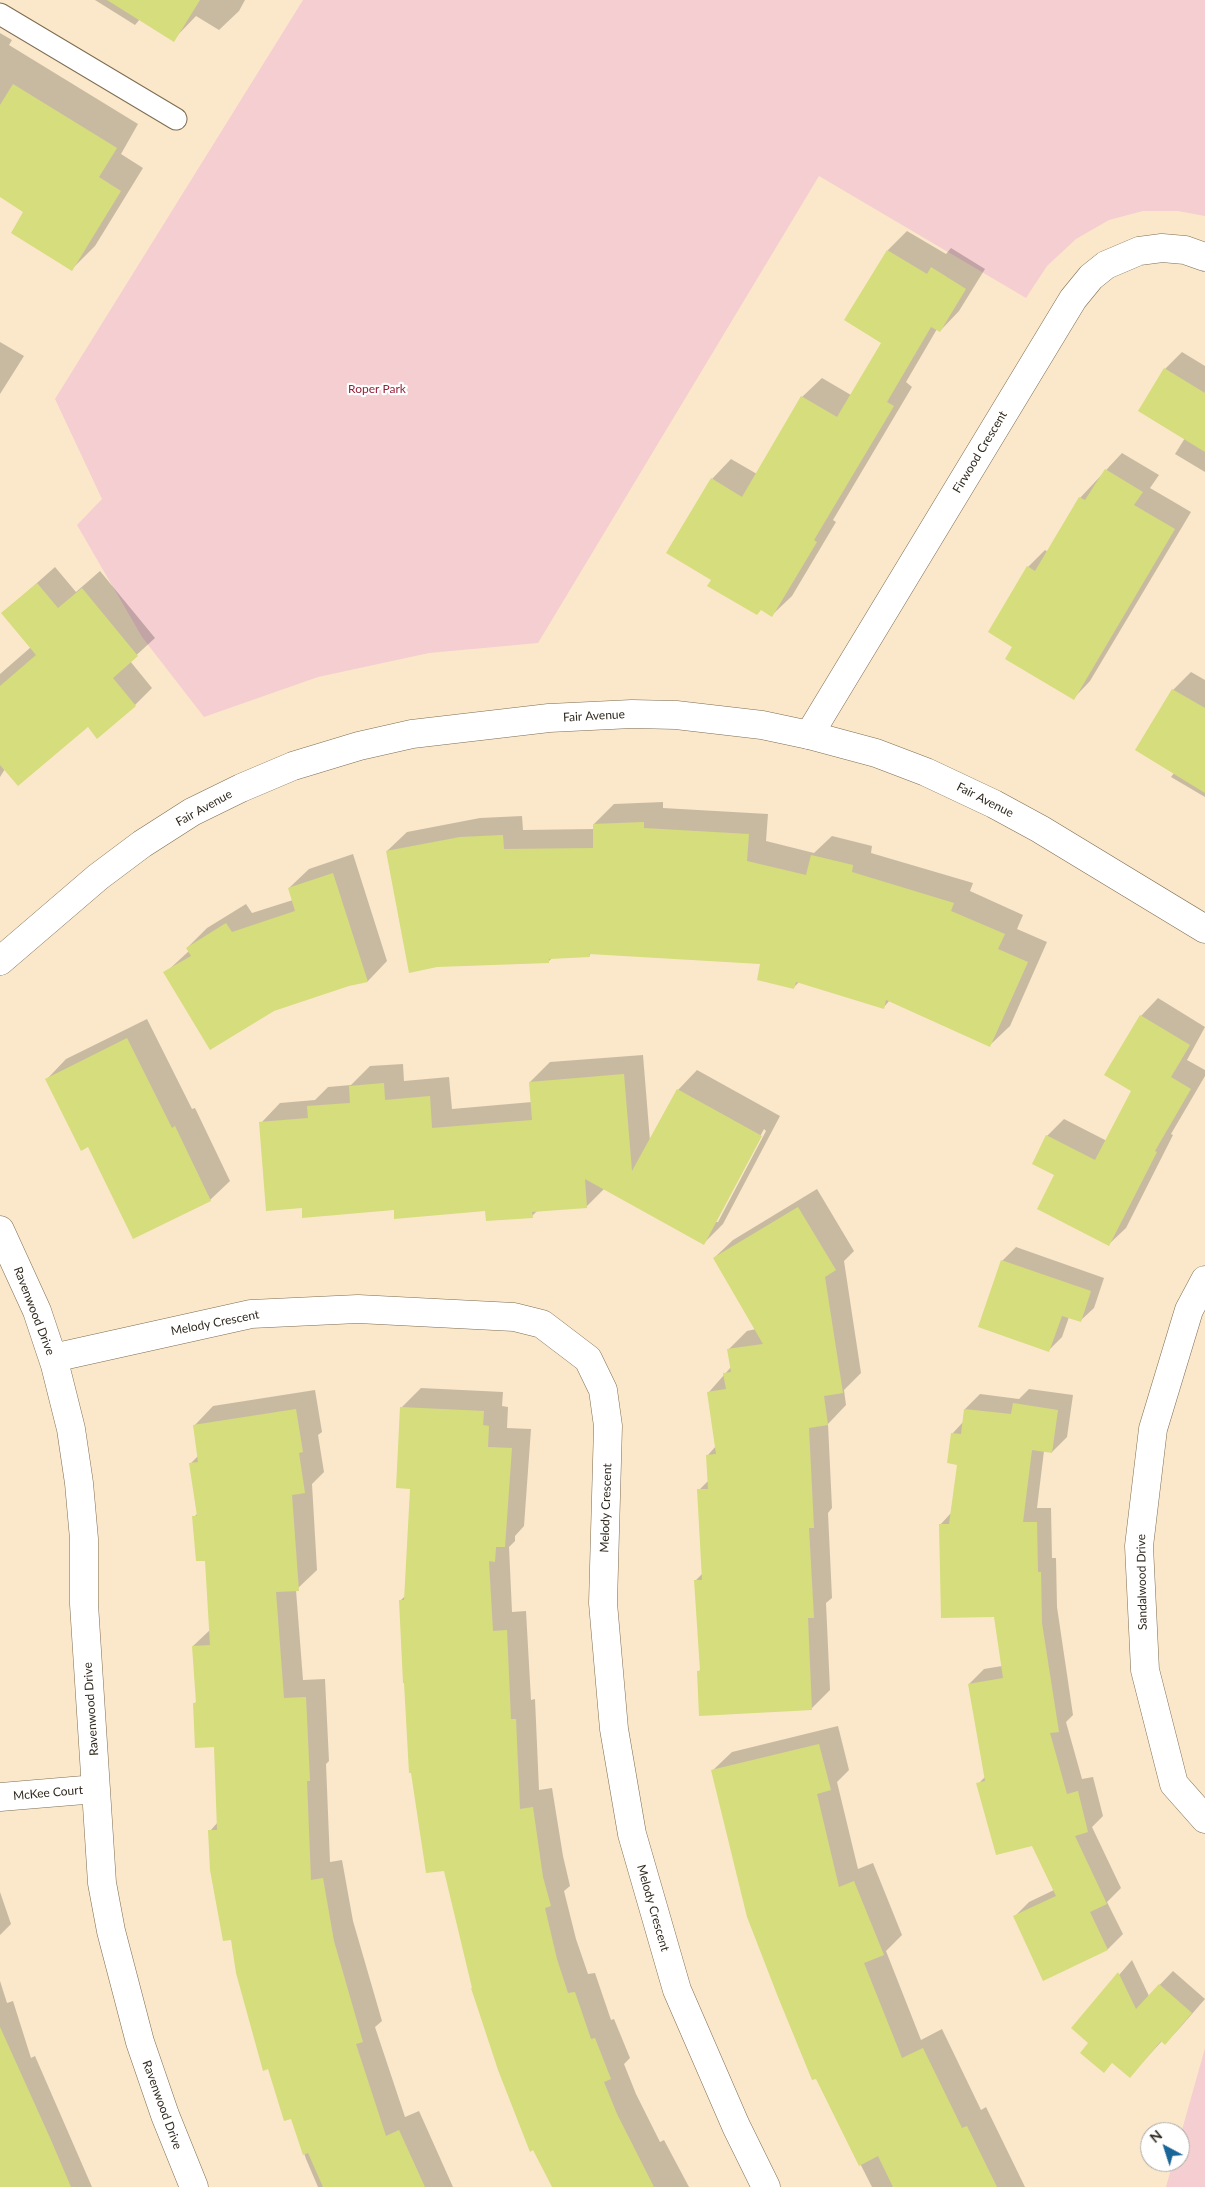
<!DOCTYPE html>
<style>
body{margin:0}
#map{position:relative;width:1205px;height:2187px;overflow:hidden;background:#fbe8ca;font-family:Lato,sans-serif}
canvas{display:block}
.north{position:absolute;left:1140px;top:2122px;width:50px;height:50px;box-sizing:border-box;background:#fff;border:1px solid #aca9a5;border-radius:50%;rotate:320deg;font-size:14px;font-weight:700;line-height:20px;text-align:center;color:#30291e}
.north::after{content:'';display:block;margin:auto;width:18px;height:22px;background:#1b6699;clip-path:polygon(50% 0,100% 100%,50% 72%,0 100%)}
</style>
<div id="map">
<canvas width="1205" height="2187"></canvas>
<div class="north">N</div>
</div>
<script>
const ctx = document.querySelector('canvas').getContext('2d');
ctx.lineJoin = 'round';
function paint(path, color) {
  ctx.fillStyle = color;
  ctx.fill(path, 'evenodd');
}
function shape(rows) {
  const path = new Path2D();
  for (const r of rows) {
    path.moveTo(r[0], r[1]);
    for (let i = 2; i < r.length; i += 2) path.lineTo(r[i], r[i + 1]);
  }
  return path;
}
function strokePath(path, color, width, dash) {
  ctx.strokeStyle = color;
  ctx.lineWidth = width;
  ctx.lineCap = dash ? 'butt' : 'round';
  ctx.setLineDash(dash || []);
  ctx.stroke(path);
}
function drawText(font, color, halo, rows, align = 'center') {
  ctx.font = font + ' Lato,sans-serif';
  ctx.lineWidth = 4.5;
  ctx.setLineDash([]);
  ctx.textBaseline = 'middle';
  ctx.strokeStyle = halo;
  ctx.fillStyle = color;
  for (const [text, x, y, turn = 0] of rows) {
    ctx.save();
    ctx.translate(x, y);
    ctx.rotate((+turn || 0) * Math.PI / 180);
    ctx.textAlign = isNaN(turn) ? turn : align;
    if (halo) ctx.strokeText(text, 0, 0);
    ctx.fillText(text, 0, 0);
    ctx.restore();
  }
}
paint(shape([
 [303,0,1205,0,1205,216,1178,211,1143,211,1109,220,1076,239,1047,266,1026,298,819,176,538,643,429,653,318,677,204,717,142,637,77,525,102,499,55,399],
 [1205,2048,1205,2187,1166,2187,1173,2162,1180,2162,1180,2137]
]), '#f4ced0');
paint(shape([
 [95,0,245,0,239,11,219,30,196,16,173,40,140,19,135,25],
 [0,33,12,40,9,45,138,124,121,154,143,168,95,246,72,269,25,212,0,196],
 [907,231,946,254,951,248,985,269,959,311,940,331,937,329,906,382,912,387,833,520,836,522,792,596,772,615,713,579,712,479,731,459,757,474,802,397,822,378,851,395,883,342,888,250],
 [0,342,24,356,0,394],
 [1182,352,1205,366,1205,472,1175,454,1185,438,1165,369],
 [1122,453,1159,475,1150,488,1191,512,1090,681,1074,698,1014,646,1028,567,1045,550,1048,552,1080,498],
 [55,567,76,592,100,571,155,638,130,661,152,688,135,705,88,725,5,769,0,777,0,674,31,647,3,613],
 [1191,672,1205,680,1205,797,1171,777,1174,773,1173,690],
 [663,802,663,808,768,814,766,841,814,853,832,836,872,846,871,853,973,883,970,891,1023,915,1017,929,1047,942,1010,1026,990,1045,890,1000,883,1008,799,982,794,987,762,963,592,952,589,956,553,957,548,962,387,851,407,832,480,818,522,816,523,830,594,829,594,824,614,804],
 [353,854,387,961,368,981,348,985,165,973,189,951,187,948,207,928,246,904,252,913,293,900,289,888,309,869],
 [1158,998,1205,1027,1187,1060,1205,1070,1205,1076,1171,1134,1173,1135,1126,1228,1108,1245,1056,1175,1047,1136,1064,1119,1107,1141,1132,1091,1141,1016],
 [147,1019,192,1109,195,1108,230,1181,210,1200,89,1146,47,1079,66,1059],
 [643,1055,650,1141,678,1090,697,1070,780,1116,723,1224,704,1243,604,1189,587,1206,538,1210,532,1216,486,1210,303,1207,261,1123,280,1103,315,1100,328,1087,351,1085,370,1066,403,1064,404,1081,449,1077,452,1109,532,1102,530,1082,550,1062],
 [764,1129,766,1131,718,1222,715,1222],
 [817,1189,854,1251,844,1261,861,1373,844,1390,846,1405,828,1424,832,1508,828,1513,832,1598,826,1603,830,1690,812,1708,698,1672,701,1669,696,1580,703,1573,699,1490,709,1480,708,1455,716,1446,709,1392,731,1367,729,1349,747,1331,756,1329,714,1258,733,1240],
 [1016,1247,1104,1278,1094,1308,1080,1321,1069,1317,1062,1337,1049,1350,1002,1261],
 [421,1388,503,1392,502,1406,508,1407,507,1428,531,1429,524,1526,515,1536,515,1541,509,1547,512,1612,526,1611,531,1700,535,1699,539,1790,552,1788,563,1856,570,1886,564,1891,576,1939,588,1974,595,1973,611,2020,614,2019,630,2058,624,2064,636,2094,660,2142,664,2140,689,2187,553,2187,400,1601,406,1595,412,1488,401,1408],
 [1029,1389,1073,1395,1067,1437,1052,1452,1044,1451,1037,1508,1051,1508,1052,1558,1056,1558,1057,1607,1073,1715,1066,1722,1082,1779,1093,1777,1103,1816,1092,1827,1121,1888,1107,1902,1123,1934,1108,1949,1044,1979,1014,1917,1029,1902,1054,1890,1032,1845,978,1784,986,1776,969,1684,984,1669,1002,1666,995,1615,940,1525,951,1513,959,1464,952,1434,963,1422,965,1409,980,1394,1019,1399],
 [315,1390,322,1432,318,1435,324,1472,312,1484,317,1570,296,1590,303,1680,325,1679,329,1761,326,1764,330,1862,342,1860,353,1921,382,2021,375,2027,405,2117,419,2111,453,2187,318,2187,306,2159,292,2118,210,1831,218,1822,215,1745,194,1704,197,1701,193,1646,211,1629,206,1559,194,1517,198,1513,190,1464,199,1455,194,1426,213,1406],
 [838,1726,849,1770,837,1782,858,1869,873,1863,902,1935,886,1951,921,2040,942,2029,981,2110,986,2107,1025,2187,872,2187,816,2077,712,1771,732,1752],
 [0,1892,11,1924,0,1935],
 [1132,1960,1149,1996,1173,1971,1205,1999,1178,2030,1165,2043,1162,2041,1130,2076,1073,2028],
 [0,1981,7,2003,13,2001,31,2058,35,2056,92,2187,0,2187]
]), '#0003');
paint(shape([
 [107,0,200,0,174,42],
 [13,84,117,148,99,177,121,191,72,271,11,233,23,212,0,197,0,105],
 [887,250,927,274,931,267,966,289,940,332,931,327,887,402,894,406,814,540,817,542,772,617,761,610,757,615,707,586,711,580,666,553,711,478,742,497,801,396,837,417,881,343,844,320],
 [1164,368,1205,393,1205,452,1138,411],
 [1105,469,1143,492,1134,505,1175,529,1074,700,1005,659,1012,647,988,632,1027,566,1035,571,1079,497,1085,500],
 [37,583,58,608,82,588,138,656,113,678,136,706,97,739,88,727,18,786,0,765,0,686,36,655,1,613],
 [1172,689,1205,708,1205,793,1135,750],
 [644,822,644,828,749,834,747,861,806,875,811,855,853,865,852,872,954,903,951,911,1005,934,998,949,1028,962,990,1047,886,1000,884,1009,796,982,794,989,757,980,760,964,589,954,590,957,549,959,549,963,437,967,409,973,386,851,460,837,503,835,504,849,593,848,593,824],
 [333,873,368,982,349,986,274,1011,210,1050,163,972,191,956,186,948,226,923,232,932,295,911,288,888],
 [1140,1015,1190,1045,1171,1077,1191,1089,1155,1151,1157,1152,1109,1246,1037,1209,1054,1175,1032,1164,1046,1135,1095,1160,1131,1091,1104,1075],
 [127,1038,172,1128,175,1126,211,1201,133,1239,88,1147,81,1151,45,1079],
 [624,1074,632,1171,677,1089,762,1136,704,1245,585,1179,587,1208,532,1212,533,1218,486,1221,485,1211,394,1219,394,1210,302,1218,302,1208,266,1211,259,1122,308,1118,307,1106,350,1103,349,1086,384,1083,385,1100,430,1096,432,1128,532,1120,529,1082],
 [798,1207,836,1270,825,1277,843,1393,824,1396,828,1425,809,1428,814,1528,809,1528,814,1618,808,1618,812,1710,699,1716,697,1671,700,1671,694,1580,702,1580,697,1489,708,1489,706,1455,716,1454,707,1392,726,1389,723,1373,731,1372,727,1349,763,1344,713,1258],
 [1001,1260,1091,1291,1081,1322,1062,1316,1049,1352,978,1327],
 [1013,1403,1058,1410,1052,1453,1032,1450,1023,1522,1037,1522,1038,1572,1041,1572,1042,1623,1059,1732,1050,1733,1067,1794,1078,1791,1088,1832,1075,1836,1107,1904,1090,1912,1108,1950,1043,1981,1013,1916,1056,1896,1032,1846,996,1855,976,1783,985,1781,968,1684,1003,1678,994,1617,941,1618,939,1524,949,1524,957,1465,947,1463,951,1433,961,1434,964,1409,1011,1414],
 [400,1407,484,1411,483,1425,489,1426,488,1447,512,1448,505,1547,496,1547,495,1562,489,1561,493,1631,507,1630,511,1719,516,1719,520,1809,533,1807,543,1877,551,1906,545,1908,557,1959,568,1993,575,1992,591,2039,595,2038,611,2079,604,2082,617,2114,654,2187,552,2187,533,2150,530,2152,498,2070,471,1988,472,1988,444,1871,426,1873,411,1773,409,1773,404,1683,403,1683,399,1600,404,1600,410,1489,396,1488],
 [296,1409,303,1452,299,1453,305,1493,292,1495,299,1591,276,1592,284,1698,306,1697,310,1781,307,1781,311,1880,323,1878,334,1941,363,2042,356,2044,386,2136,399,2130,425,2187,323,2187,308,2153,303,2155,291,2119,284,2121,268,2069,263,2071,236,1973,231,1940,223,1941,210,1870,208,1830,217,1830,214,1747,195,1748,193,1703,196,1703,192,1646,210,1645,205,1561,196,1561,192,1516,197,1516,189,1463,198,1462,193,1425],
 [819,1744,831,1790,817,1794,839,1887,854,1881,884,1955,864,1963,902,2058,923,2048,962,2128,967,2126,997,2187,893,2187,878,2156,859,2166,816,2079,812,2080,778,1997,747,1917,711,1770],
 [1118,1972,1136,2009,1159,1984,1192,2013,1165,2045,1161,2041,1130,2078,1112,2063,1104,2073,1080,2053,1088,2043,1071,2028],
 [0,2027,51,2140,71,2187,0,2187]
]), '#d5dd7d');
const service = shape([
 [0,14,176,119]
]);
const minor = shape([
 [809,735,1073,299,1091,277,1106,265,1139,251,1162,248,1185,250,1205,257],
 [0,1230,37,1311,55,1365,71,1429,79,1483,84,1539,84,1604,102,1883,111,1931,140,2042,165,2115,194,2187],
 [1205,1280,1189,1310,1153,1429,1139,1546,1145,1670,1174,1784,1205,1819],
 [53,1358,251,1314,358,1309,514,1317,542,1324,588,1359,603,1390,608,1426,603,1603,614,1729,632,1834,677,1990,736,2126,766,2187],
 [0,1797,96,1789]
]);
const tertiary = shape([
 [0,961,98,877,142,844,192,812,241,788,293,766,359,746,412,734,549,718,632,714,676,715,762,725,809,735,876,753,926,772,994,804,1040,829,1205,929]
]);
strokePath(service, '#7d6c51', 23);
strokePath(minor, '#7d6c51', 29);
strokePath(tertiary, '#7d6c51', 29);
strokePath(service, '#fff', 21);
strokePath(minor, '#fff', 28);
strokePath(tertiary, '#fff', 28);
drawText('12px', '#952139', '#fff', [
 ["Roper Park",377,389]
]);
drawText('12px', '#30291e', '#fff', [
 ["Firwood Crescent",980,452,-59],
 ["Fair Avenue",594,716,-3],
 ["Fair Avenue",985,800,27],
 ["Fair Avenue",204,808,-29],
 ["Ravenwood Drive",34,1311,69],
 ["Melody Crescent",215,1323,-11],
 ["Melody Crescent",606,1508,-88],
 ["Sandalwood Drive",1142,1582,-91],
 ["Ravenwood Drive",91,1709,-94],
 ["McKee Court",48,1793,-5],
 ["Melody Crescent",653,1908,74],
 ["Ravenwood Drive",162,2105,70]
]);
</script>
